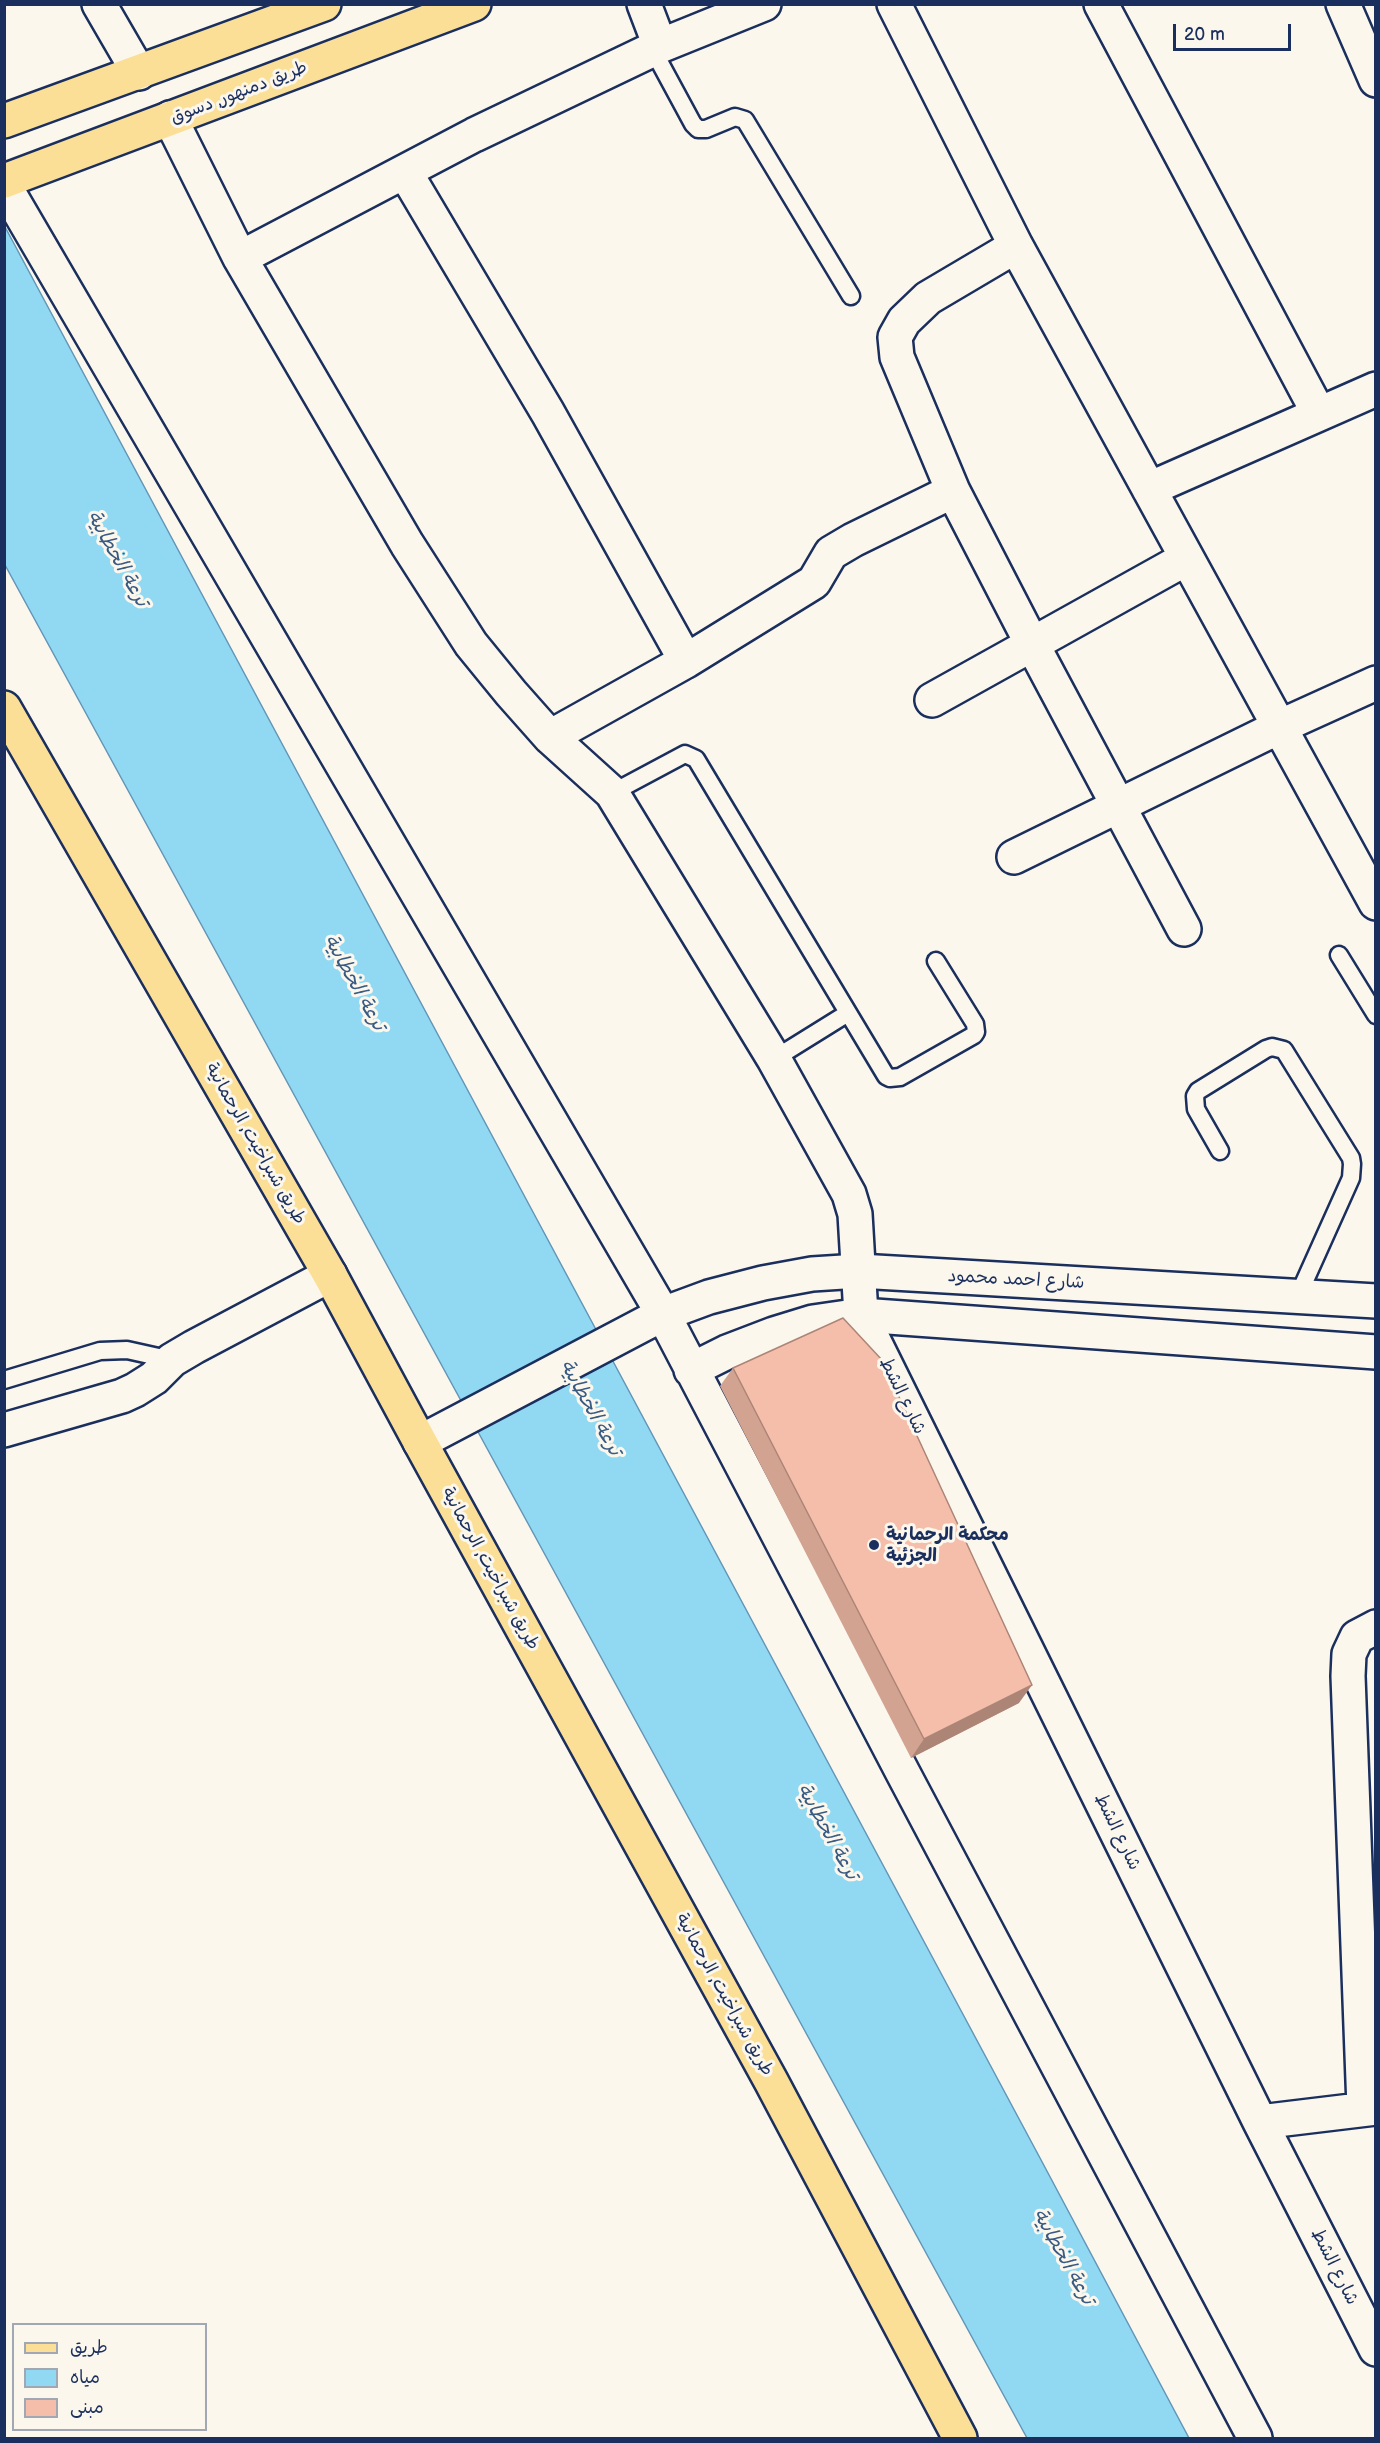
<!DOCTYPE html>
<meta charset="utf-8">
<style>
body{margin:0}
#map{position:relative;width:1380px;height:2443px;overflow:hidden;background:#fbf7ec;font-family:"Balsamiq Sans","Playpen Sans Arabic",sans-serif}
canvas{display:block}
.frame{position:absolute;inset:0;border:6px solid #1b2f5e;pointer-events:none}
.legend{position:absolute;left:12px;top:2323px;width:195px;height:108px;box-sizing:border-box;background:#fbf7ec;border:2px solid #a1a7b3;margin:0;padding:8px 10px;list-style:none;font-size:18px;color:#1b2f5e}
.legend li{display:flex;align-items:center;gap:12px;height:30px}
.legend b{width:30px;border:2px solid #a1a7b3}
.scale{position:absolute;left:1173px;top:24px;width:118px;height:27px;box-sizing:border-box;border:3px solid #1b2f5e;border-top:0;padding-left:8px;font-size:18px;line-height:21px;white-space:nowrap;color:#1b2f5e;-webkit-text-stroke:4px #fbf7ec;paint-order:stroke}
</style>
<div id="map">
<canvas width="1380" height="2443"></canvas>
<div class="frame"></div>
<ul class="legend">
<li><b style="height:8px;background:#fbdf96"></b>طريق</li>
<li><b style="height:16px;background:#91d9f3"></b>مياه</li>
<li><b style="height:16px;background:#f5beaa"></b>مبنى</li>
</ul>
<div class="scale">20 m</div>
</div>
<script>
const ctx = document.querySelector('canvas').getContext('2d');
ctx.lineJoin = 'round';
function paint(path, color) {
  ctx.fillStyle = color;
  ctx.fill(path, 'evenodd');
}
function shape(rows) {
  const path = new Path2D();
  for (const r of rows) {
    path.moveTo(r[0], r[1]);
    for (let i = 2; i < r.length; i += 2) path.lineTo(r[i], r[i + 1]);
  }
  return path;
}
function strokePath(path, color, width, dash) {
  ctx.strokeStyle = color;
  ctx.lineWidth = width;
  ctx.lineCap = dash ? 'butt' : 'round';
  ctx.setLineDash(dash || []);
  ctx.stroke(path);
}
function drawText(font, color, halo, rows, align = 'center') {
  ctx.font = font + ' "Balsamiq Sans","Playpen Sans Arabic",sans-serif';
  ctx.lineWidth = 6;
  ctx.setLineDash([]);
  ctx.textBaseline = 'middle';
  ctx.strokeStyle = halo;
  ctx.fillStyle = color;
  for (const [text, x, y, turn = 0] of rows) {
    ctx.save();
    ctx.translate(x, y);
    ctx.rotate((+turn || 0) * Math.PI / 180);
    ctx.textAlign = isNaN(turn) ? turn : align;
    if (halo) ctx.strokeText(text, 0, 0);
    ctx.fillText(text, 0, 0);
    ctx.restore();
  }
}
const water = shape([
 [4,225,1040,2158,1189,2438,1027,2438,5,565,4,225]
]);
paint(water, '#91d9f3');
strokePath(water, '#6295b7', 1.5);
const lane = shape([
 [653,50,693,124,698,129,706,129,735,117,745,120,851,296],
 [612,793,685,754,696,759,886,1076,890,1078,900,1077,974,1035,976,1032,975,1024,936,961],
 [1339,955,1376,1015],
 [774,1059,848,1013],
 [1220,1151,1196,1109,1195,1096,1198,1091,1266,1049,1272,1047,1284,1050,1351,1158,1352,1164,1351,1178,1298,1296],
 [4,1380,100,1351,127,1350,172,1360]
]);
const street = shape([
 [99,4,139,73],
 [644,4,660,46],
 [894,4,1016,246,1376,903],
 [1101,4,1319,414],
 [1343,4,1376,80],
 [170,118,240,258,407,544,471,644,511,693,550,737,612,793,774,1059,849,1194,855,1214,861,1315,1260,2122,1376,2349],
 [405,172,548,413,686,661,550,737],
 [1016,246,928,298,904,321,895,337,897,357,953,491,1032,644,1184,929],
 [240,258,474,135,660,46,764,4],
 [1149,489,1376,389],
 [686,661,814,582,831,553,853,540,953,491],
 [932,700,1187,558],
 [1014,857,1279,727,1376,683],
 [4,1430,122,1396,135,1390,154,1378,172,1360,194,1347,330,1275],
 [1364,2108,1348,1676,1349,1654,1357,1637,1376,1627],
 [1260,2122,1376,2108]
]);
const secondary = shape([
 [4,185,663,1314,903,1773,1255,2438],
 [691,1370,727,1352,774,1334,813,1322,861,1315,1376,1352],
 [420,1442,663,1314,709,1297,763,1283,812,1274,859,1271,1376,1301]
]);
const primary = shape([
 [4,708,330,1275,420,1442,771,2081,960,2438]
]);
const highway = shape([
 [4,121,324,4],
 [4,181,474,4]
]);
strokePath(lane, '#1b2f5e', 21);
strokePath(street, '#1b2f5e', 38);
strokePath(secondary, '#1b2f5e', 38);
strokePath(primary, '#1b2f5e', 38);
strokePath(highway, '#1b2f5e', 38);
strokePath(lane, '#fbf7ec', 16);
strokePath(street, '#fbf7ec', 33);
strokePath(secondary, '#fbf7ec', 33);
strokePath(primary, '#fbdf96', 33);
strokePath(highway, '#fbdf96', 33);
paint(shape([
 [733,1368,1019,1703,911,1758,720,1386]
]), '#d3a392');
paint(shape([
 [1032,1685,1019,1703,911,1758,924,1739]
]), '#ac8577');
const building = shape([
 [843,1318,882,1360,1032,1685,924,1739,733,1368,843,1318]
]);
paint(building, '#f5beaa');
strokePath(building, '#ac8577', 1.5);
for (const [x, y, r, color] of [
 [874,1545,6,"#1b2f5e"]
]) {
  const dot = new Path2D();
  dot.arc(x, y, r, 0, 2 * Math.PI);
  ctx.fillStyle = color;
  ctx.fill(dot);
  strokePath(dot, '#fbf7ec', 2);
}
drawText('18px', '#1b2f5e', '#fbf7ec', [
 ["طريق دمنهور, دسوق",239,93,-21],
 ["طريق شبراخيت, الرحمانية",255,1144,60],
 ["شارع احمد محمود",1016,1280,3],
 ["شارع الشط",902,1396,64],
 ["طريق شبراخيت, الرحمانية",490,1569,61],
 ["شارع الشط",1117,1832,64],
 ["طريق شبراخيت, الرحمانية",724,1995,61],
 ["شارع الشط",1334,2267,63]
]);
drawText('bold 18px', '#1b2f5e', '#fbf7ec', [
 ["محكمة الرحمانية",886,1535],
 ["الجزئية",886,1556]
], 'left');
drawText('italic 20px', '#385a83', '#fbf7ec', [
 ["ترعة الخطابية",117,559,61],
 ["ترعة الخطابية",354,983,61],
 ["ترعة الخطابية",590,1408,61],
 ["ترعة الخطابية",827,1832,61],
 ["ترعة الخطابية",1063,2257,61]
]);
</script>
